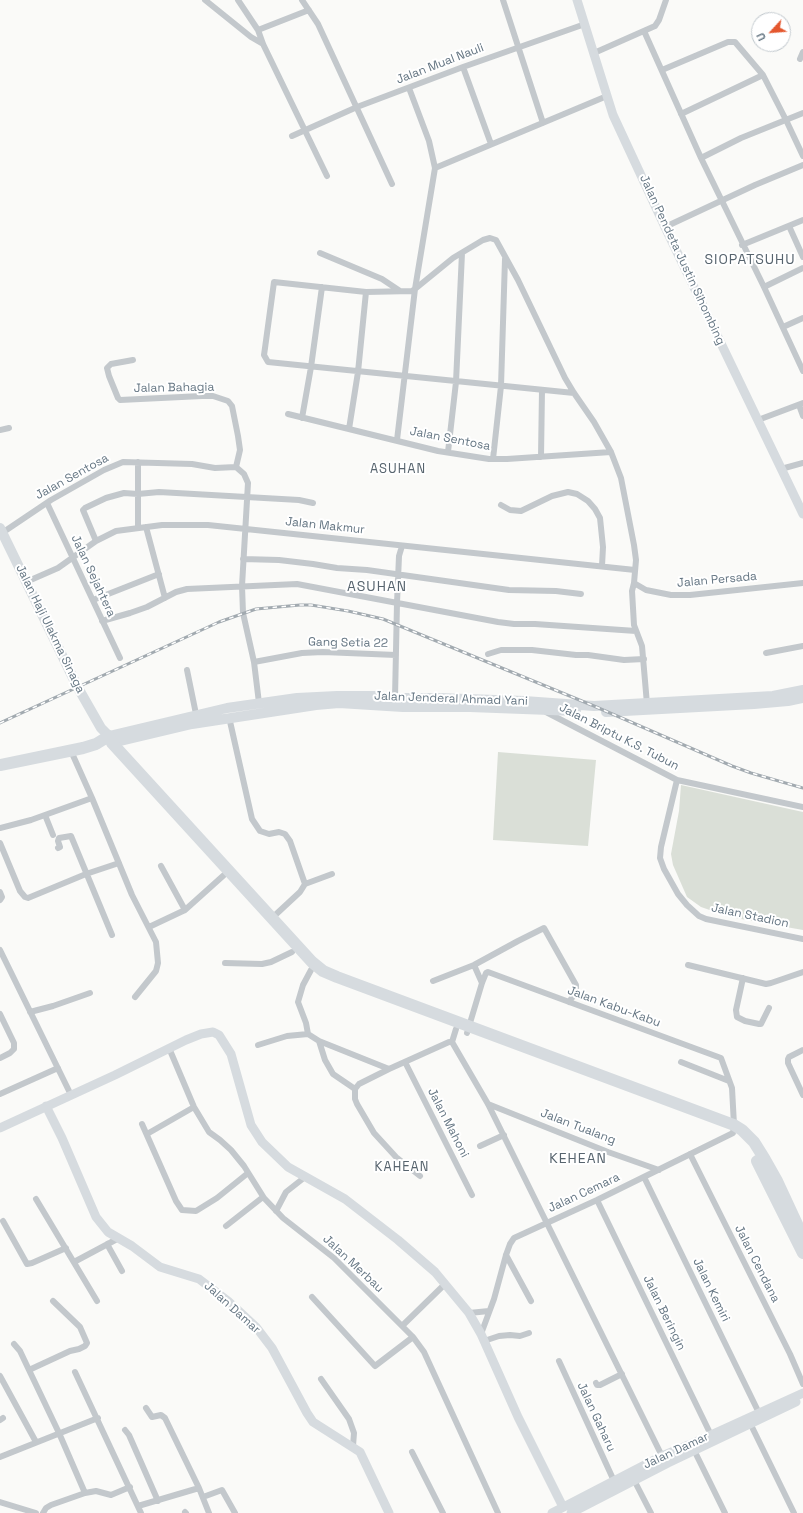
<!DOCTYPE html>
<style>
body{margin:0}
#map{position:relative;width:803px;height:1513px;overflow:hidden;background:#fafaf8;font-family:"Space Grotesk",sans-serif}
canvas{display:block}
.north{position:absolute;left:751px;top:12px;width:40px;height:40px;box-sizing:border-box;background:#fff;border:1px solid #c1c8cd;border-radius:50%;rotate:244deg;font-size:11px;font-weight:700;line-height:16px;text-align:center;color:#657683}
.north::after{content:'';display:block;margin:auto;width:14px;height:18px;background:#e4572e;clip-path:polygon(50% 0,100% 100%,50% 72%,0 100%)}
</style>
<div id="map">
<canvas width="803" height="1513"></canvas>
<div class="north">U</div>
</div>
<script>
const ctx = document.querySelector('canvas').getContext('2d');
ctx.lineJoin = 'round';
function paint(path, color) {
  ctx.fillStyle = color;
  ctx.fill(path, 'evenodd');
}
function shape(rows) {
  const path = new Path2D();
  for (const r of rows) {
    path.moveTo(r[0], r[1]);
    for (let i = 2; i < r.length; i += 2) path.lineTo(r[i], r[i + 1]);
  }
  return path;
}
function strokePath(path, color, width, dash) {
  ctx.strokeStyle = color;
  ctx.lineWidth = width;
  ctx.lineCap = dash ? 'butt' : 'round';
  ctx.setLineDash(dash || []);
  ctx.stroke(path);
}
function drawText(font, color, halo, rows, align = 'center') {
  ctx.font = font + ' "Space Grotesk",sans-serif';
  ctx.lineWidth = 4;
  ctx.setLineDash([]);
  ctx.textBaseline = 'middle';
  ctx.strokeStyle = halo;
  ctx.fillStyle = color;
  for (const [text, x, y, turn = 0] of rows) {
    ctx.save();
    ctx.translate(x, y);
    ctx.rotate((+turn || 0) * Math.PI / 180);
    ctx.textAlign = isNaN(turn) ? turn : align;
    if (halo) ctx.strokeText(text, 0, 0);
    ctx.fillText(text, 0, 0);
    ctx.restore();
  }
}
paint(shape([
 [498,752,596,760,588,846,493,840],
 [681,785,803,812,803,930,730,917,701,907,687,897,673,865,671,854,679,811]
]), '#dadfd7');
strokePath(shape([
 [205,0,251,37,263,44],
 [238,0,258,30,263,44,327,176],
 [302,0,318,24,392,184],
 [503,0,543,123],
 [258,30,309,10],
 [644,31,701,158,764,287,803,371],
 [594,53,655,26,659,20,666,0],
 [800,59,803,52],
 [463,67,491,144],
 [662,70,728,42,735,42,763,75,786,120,803,156],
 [681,114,763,75],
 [292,136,357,107,463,67,585,24],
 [701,158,741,138,803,113],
 [435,168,607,96],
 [789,226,803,257],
 [665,227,755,185,803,165],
 [742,245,803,220],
 [320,253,382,279,400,291],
 [764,287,803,268],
 [783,327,803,318],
 [133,360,111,364,107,368,109,376,118,398,120,400,202,396,213,396,228,401,232,406,238,436,240,450,236,467],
 [574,393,268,362,264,355,265,348,274,282,366,292,412,291,415,289,453,258,483,240,490,238,496,240,518,280,565,378,574,393,594,422,611,452,621,478,634,545,636,560,634,583,632,591,634,625,642,646,647,704],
 [799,405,803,416],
 [288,414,438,451,489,459,507,459,611,452],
 [302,418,311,367,322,287],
 [758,420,803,403],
 [349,429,358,372,366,292],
 [0,430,9,428],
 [397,440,415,289,435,168,429,141,409,88],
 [448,452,456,382,462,253],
 [541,457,542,390],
 [493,459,501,386,505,259],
 [781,469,803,463],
 [47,503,120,658],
 [501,505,510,510,521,511,552,496,568,492,577,494,588,501,595,509,600,518,603,547,602,566],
 [138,527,138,462],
 [146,527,165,598],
 [2,533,51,500,104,470,123,462,192,464,215,468,236,467,244,474,248,483,242,586,243,613,254,662,259,703],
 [96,541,83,510,85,508,106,498,124,493,138,494,159,492,299,500,313,503],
 [243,559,279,560,313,564,337,568,367,570,509,590,556,591,581,594],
 [26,582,58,568,96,541,116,531,162,525,208,525,635,570],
 [634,583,646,590,671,595,690,595,803,583],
 [93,600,159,574],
 [102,621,130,613,147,607,176,592,187,589,297,584,498,622,514,624,535,624,636,631],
 [766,653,803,646],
 [488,654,501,650,532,650,576,655,588,655,624,660,644,659],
 [254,662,302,653,323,652,396,655],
 [187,670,196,714],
 [395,698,397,603,399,556,402,546],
 [546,712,677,780,803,807],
 [229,717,252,819,260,831,269,834,279,832,285,834,290,841,305,884,300,892,272,918],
 [71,751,92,798,132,895,156,942,158,963,156,971,135,997],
 [677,780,661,847,660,858,664,869,678,894,687,905,699,916,706,919,803,939],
 [45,815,53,835],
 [0,828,31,820,92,798],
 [0,843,20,891,25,897,28,898,86,874,119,863],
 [58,848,60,847,58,841,59,838,71,836,112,935],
 [161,866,185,910],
 [305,884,332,874],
 [0,892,2,897,0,900],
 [149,927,185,910,224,875],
 [0,950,71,1095],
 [225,963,262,964,271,962,292,952],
 [474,965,482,983],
 [688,965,766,984,771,983,803,972],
 [743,978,736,1010,737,1017,745,1021,759,1024,761,1024,769,1008],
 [433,981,474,965,518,941,544,928,576,985,576,992,569,1002],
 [30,1012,53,1006,90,993],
 [0,1014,14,1043,14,1049,10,1053,0,1058],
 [456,1029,452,1042,488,1104,662,1456],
 [467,1033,482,983,486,973,488,972,721,1058,732,1088,734,1125,733,1133,597,1200,514,1238,510,1244,506,1255,494,1299,481,1334],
 [308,1034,306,1023,298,1002,303,985,311,970],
 [319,1041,325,1060,333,1074,355,1089],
 [258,1045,287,1036,308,1034,319,1041,389,1069],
 [169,1048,194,1107,209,1132,220,1140,231,1150,244,1166,264,1198,283,1218,334,1258,413,1337,424,1352,498,1513],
 [803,1050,789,1057,788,1059,788,1063,803,1095],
 [405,1062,472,1195],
 [681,1062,729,1081],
 [0,1094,58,1068],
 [488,1104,608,1152,659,1170],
 [142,1124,176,1201,182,1210,196,1211,217,1198,248,1173],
 [147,1134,194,1107],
 [480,1146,504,1135],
 [690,1154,790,1354,803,1384],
 [420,1176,396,1157,374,1133,357,1104,355,1099,355,1089,359,1084,389,1069,449,1042,452,1042],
 [644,1177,759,1413],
 [36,1199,97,1301],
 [597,1200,711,1435],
 [276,1211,286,1192,305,1177],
 [3,1221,27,1264,32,1263,66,1248],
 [226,1226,263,1197],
 [107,1244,122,1271],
 [506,1255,531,1301],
 [74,1262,119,1238],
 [312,1297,375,1366,413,1337],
 [53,1301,80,1327,87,1343,85,1346,79,1349,70,1351,29,1370,59,1433,85,1493],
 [469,1313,489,1311],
 [402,1326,445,1284],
 [484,1341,499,1336,510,1335,520,1336,529,1333],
 [14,1344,20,1351,29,1370],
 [559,1361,614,1481],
 [75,1372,141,1513],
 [0,1376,36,1442],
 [321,1379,349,1419,354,1433,353,1446],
 [596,1383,597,1385,600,1385,622,1374],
 [146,1408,152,1417,161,1415,165,1418,199,1488,209,1513],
 [0,1420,3,1418],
 [751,1425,794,1513],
 [125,1430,129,1435,158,1501],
 [693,1448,725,1513],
 [412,1452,443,1513],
 [0,1457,98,1418],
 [634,1480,651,1513],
 [203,1497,222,1490,235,1513],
 [0,1502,36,1513],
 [138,1506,199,1488],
 [185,1512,186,1513],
 [43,1513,46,1508,51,1505,85,1493,96,1491,111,1495,130,1487]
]), '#c3c8cc', 6);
strokePath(shape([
 [577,0,613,115,665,227,803,514],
 [46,1106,62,1138,96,1217,108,1232,132,1246,160,1267,199,1279,228,1301,256,1327,272,1348,307,1413,313,1422,360,1452,389,1513],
 [0,1128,115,1075,186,1040,201,1034,213,1032,219,1035,231,1054,251,1125,262,1142,288,1167,345,1199,398,1240,435,1272,469,1313,481,1334,518,1417,563,1507],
 [552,1513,662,1456,691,1444,803,1393],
 [571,1513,668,1463,796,1402]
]), '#d6dbdf', 9);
strokePath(shape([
 [0,528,77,686,101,728,109,736,227,708,297,698,337,696,374,696,395,698,438,698,524,701,594,706,773,696,803,690],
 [606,712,754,704,788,701,803,698],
 [112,743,192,724,316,705,339,703,403,707,470,707,576,711]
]), '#d6dbdf', 10);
strokePath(shape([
 [0,765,83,748,96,744,109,736,112,743,312,962,323,971,337,977,734,1125,742,1130,754,1142,764,1158,777,1181,803,1237],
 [757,1161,803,1253]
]), '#d6dbdf', 12);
const rail = shape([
 [0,723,219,622,256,609,300,605,311,605,348,611,383,619,594,706,732,766,751,773,803,788]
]);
strokePath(rail, '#a2aab0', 3);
strokePath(rail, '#fff', 1.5, [4.5]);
drawText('12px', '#657683', '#fff', [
 ["Jalan Mual Nauli",440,64,-21],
 ["Jalan Pendeta Justin Sihombing",682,260,65],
 ["Jalan Bahagia",174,388,-1],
 ["Jalan Sentosa",450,439,11],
 ["Jalan Sentosa",72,477,-29],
 ["Jalan Makmur",325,526,6],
 ["Jalan Sejahtera",93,576,65],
 ["Jalan Persada",717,580,-5],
 ["Jalan Haji Ulakma Sinaga",50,629,64],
 ["Gang Setia 22",348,643,1],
 ["Jalan Jenderal Ahmad Yani",451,699,2],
 ["Jalan Briptu K.S. Tubun",619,737,27],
 ["Jalan Stadion",750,916,12],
 ["Jalan Kabu-Kabu",614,1007,20],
 ["Jalan Mahoni",448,1123,63],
 ["Jalan Tualang",578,1127,21],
 ["Jalan Cemara",584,1193,-25],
 ["Jalan Merbau",353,1264,43],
 ["Jalan Cendana",757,1264,63],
 ["Jalan Kemiri",711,1290,64],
 ["Jalan Damar",232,1308,42],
 ["Jalan Beringin",664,1313,64],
 ["Jalan Gaharu",596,1417,65],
 ["Jalan Damar",676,1451,-25]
]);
ctx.letterSpacing = '1px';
drawText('13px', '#57646e', '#fff', [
 ["ASUHAN",398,469],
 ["KAHEAN",402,1167]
]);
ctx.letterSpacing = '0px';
ctx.letterSpacing = '1px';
drawText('14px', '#57646e', '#fff', [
 ["SIOPATSUHU",750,260],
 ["ASUHAN",377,587],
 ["KEHEAN",578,1159]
]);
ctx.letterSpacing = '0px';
</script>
